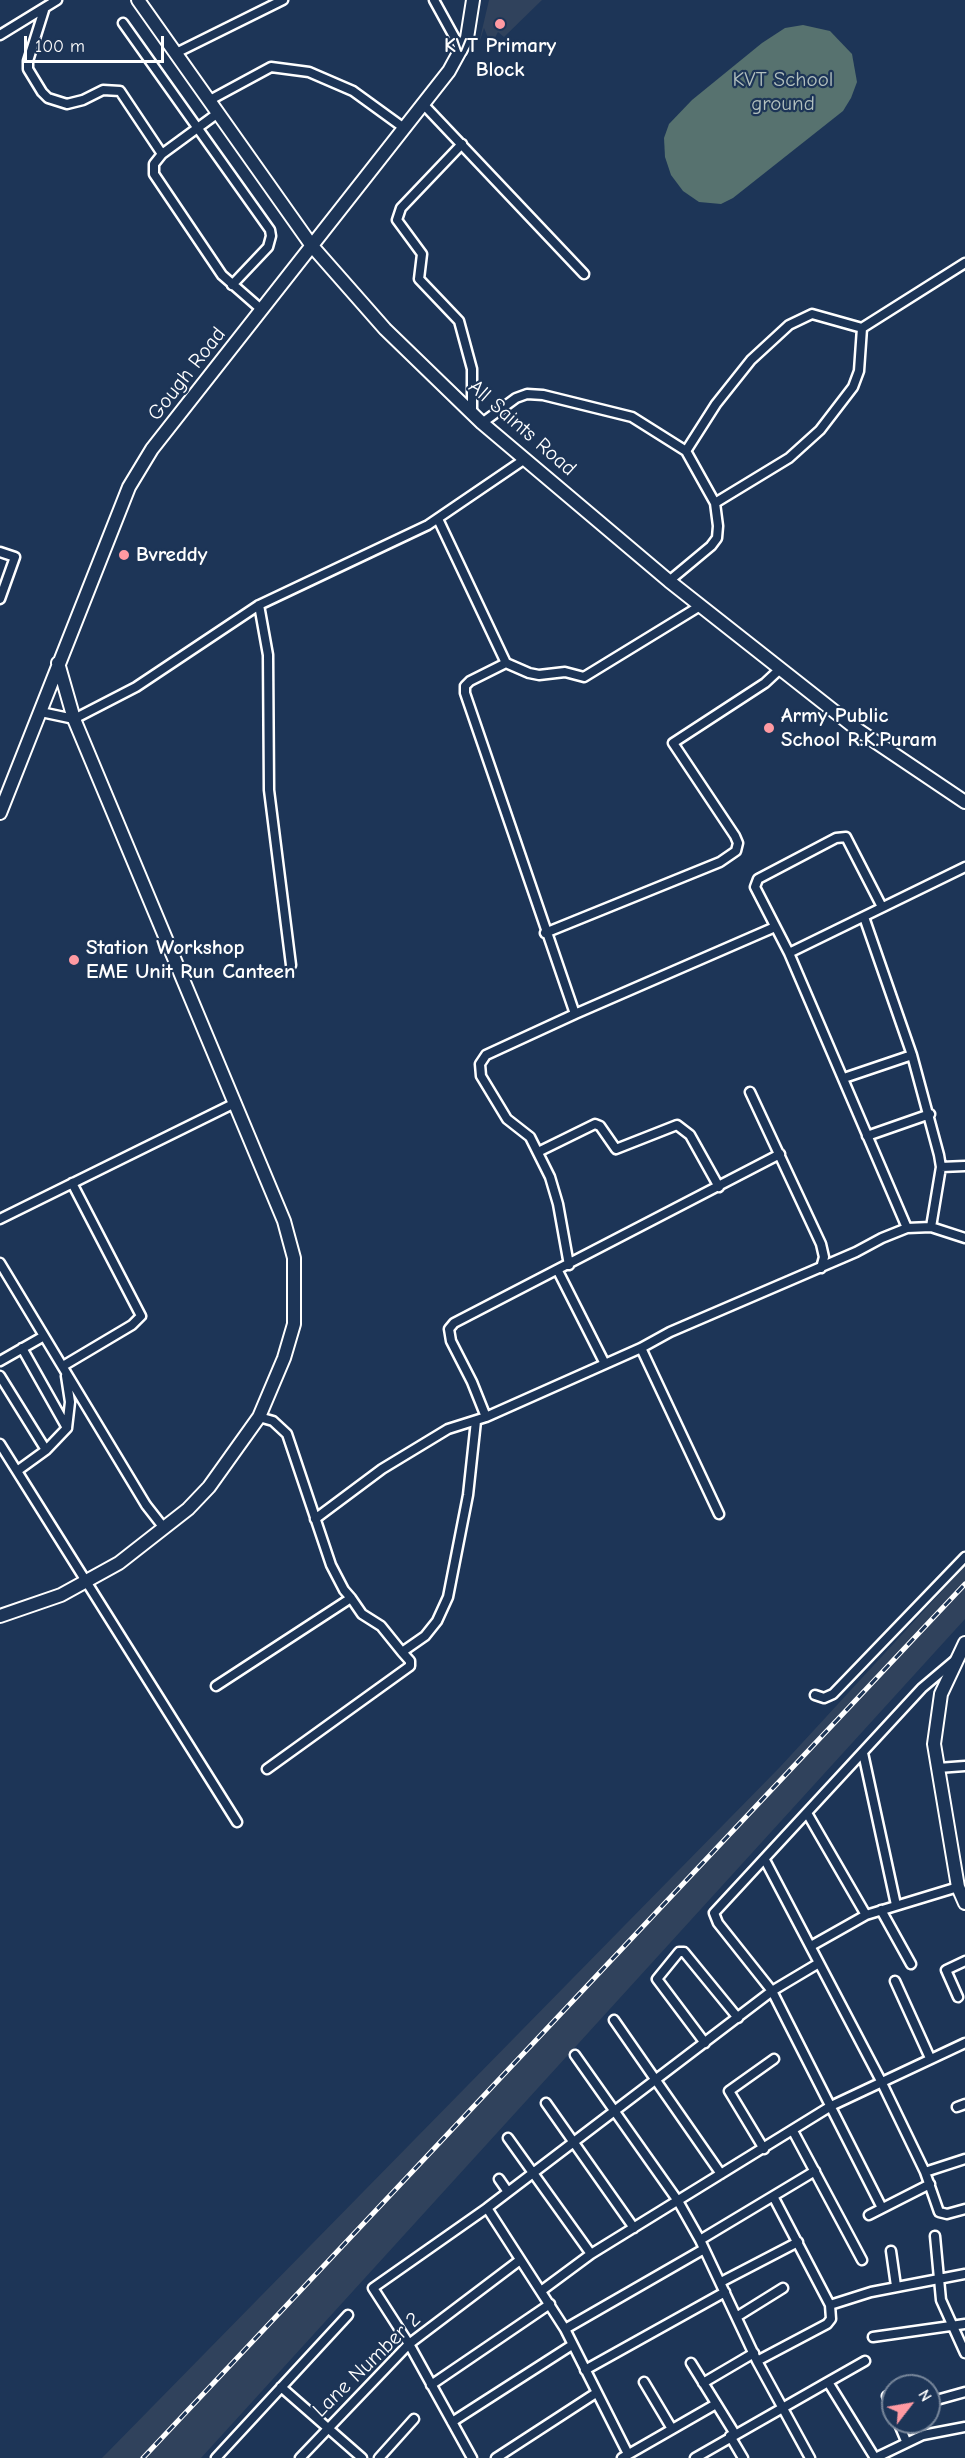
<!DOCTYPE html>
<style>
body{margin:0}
#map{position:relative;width:965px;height:2458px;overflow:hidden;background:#1d3557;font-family:"Comic Neue",sans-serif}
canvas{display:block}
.north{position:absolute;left:881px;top:2374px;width:60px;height:60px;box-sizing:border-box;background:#1d3557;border:2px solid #77869a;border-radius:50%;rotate:59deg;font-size:16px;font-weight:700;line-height:24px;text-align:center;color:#fff}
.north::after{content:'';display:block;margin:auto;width:21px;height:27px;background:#ff9aa2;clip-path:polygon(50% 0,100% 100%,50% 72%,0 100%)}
.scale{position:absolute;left:24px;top:36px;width:140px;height:27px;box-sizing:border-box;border:3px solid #fff;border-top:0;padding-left:8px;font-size:18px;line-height:21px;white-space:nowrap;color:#fff;-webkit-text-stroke:4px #1d3557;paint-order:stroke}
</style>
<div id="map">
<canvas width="965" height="2458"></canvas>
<div class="north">N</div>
<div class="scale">100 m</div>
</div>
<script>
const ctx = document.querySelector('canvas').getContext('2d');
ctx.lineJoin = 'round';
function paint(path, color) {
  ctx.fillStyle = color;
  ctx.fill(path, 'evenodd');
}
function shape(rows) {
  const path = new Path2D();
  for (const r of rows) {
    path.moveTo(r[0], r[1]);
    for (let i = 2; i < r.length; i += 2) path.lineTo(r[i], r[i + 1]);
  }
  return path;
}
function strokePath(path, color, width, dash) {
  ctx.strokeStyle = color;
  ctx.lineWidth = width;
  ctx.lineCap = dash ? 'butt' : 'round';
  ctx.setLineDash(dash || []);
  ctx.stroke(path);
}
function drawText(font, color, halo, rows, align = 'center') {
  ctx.font = font + ' "Comic Neue",sans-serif';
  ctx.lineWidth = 4.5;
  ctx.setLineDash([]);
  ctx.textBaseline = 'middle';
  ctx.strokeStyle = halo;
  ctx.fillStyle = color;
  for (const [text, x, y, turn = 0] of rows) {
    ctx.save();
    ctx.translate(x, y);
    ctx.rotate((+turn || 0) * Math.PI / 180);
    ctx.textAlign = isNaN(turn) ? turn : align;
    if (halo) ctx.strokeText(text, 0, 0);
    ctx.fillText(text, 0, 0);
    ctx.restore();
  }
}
paint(shape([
 [489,0,542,0,504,37,498,32,491,45,484,28,479,43],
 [965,1566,965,1619,201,2458,102,2458,780,1767]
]), '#30425c');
paint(shape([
 [803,25,830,31,852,54,857,82,851,98,843,111,733,198,721,204,699,202,683,191,671,175,665,157,664,138,669,124,692,100,762,43,785,28]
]), '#57726f');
const street = shape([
 [434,0,462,51],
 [44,10,28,61,28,69,42,92,48,98,67,104,83,100,103,90,120,91,162,154],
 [123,23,270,230,271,236,268,247,232,285],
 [0,35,57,0],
 [176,53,283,0],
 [210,100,271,67,309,72,353,91,404,128],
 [423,104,584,274],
 [218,113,162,154,154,164,154,174,222,275,262,310],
 [462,144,401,208,397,220,422,254,419,279,459,321,472,369,472,412],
 [482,423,516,398,527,394,543,395,632,417,686,451,715,503,718,526,717,538,711,546,669,581],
 [686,451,716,404,751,360,789,325,812,314,862,328],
 [715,503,789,458,820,430,853,387,859,371,862,328,965,263],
 [438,519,506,663,529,673,539,675,565,672,584,677,700,606],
 [0,552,15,557,0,599],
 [259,605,268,655,269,790,291,965],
 [506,663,470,681,465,686,465,693,575,1014,775,927],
 [41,712,74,719,136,687,259,605,428,525,525,459],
 [882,907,846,837,836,838,758,879,755,887,789,953,907,1228],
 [864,917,912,1055,939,1155,941,1167,931,1227],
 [545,933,720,862,736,851,738,843,735,836,673,743,765,683,780,669],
 [789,953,965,867],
 [844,1078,912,1055],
 [750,1092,821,1244,824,1257,821,1268],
 [867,1136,930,1114],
 [538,1152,595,1124,600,1126,616,1149,677,1125,690,1135,719,1187],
 [941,1167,965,1166],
 [0,1219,235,1103],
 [0,1263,146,1505,164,1528],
 [569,1265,558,1204,550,1177,530,1137,507,1119,481,1076,480,1064,486,1055,575,1014],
 [558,1271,605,1364],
 [22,1348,67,1428],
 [641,1348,719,1514],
 [0,1361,44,1336],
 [63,1366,132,1325,141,1316,72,1183],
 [0,1376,46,1450],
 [259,1417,273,1421,287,1434,331,1565,344,1590,351,1598],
 [486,1417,472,1382,451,1341,449,1329,454,1323,780,1154],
 [0,1444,237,1822],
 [17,1471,46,1450,67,1428,70,1402,66,1376],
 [315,1519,382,1469,448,1429,486,1417,641,1348,670,1332,856,1252,882,1238,907,1228,931,1227,965,1238],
 [216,1686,351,1598,362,1614,381,1626,402,1652],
 [815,1695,824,1698,833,1694,965,1557],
 [863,1753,896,1905],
 [938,1768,965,1766],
 [267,1769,410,1666,410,1661,402,1652,425,1636,437,1621,448,1597,468,1495,476,1421],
 [807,1813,866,1915],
 [765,1860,881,2081,925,2172,939,2212,947,2214,965,2209],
 [881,1910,911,1964],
 [811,1946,866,1915,958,1887],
 [895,1981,930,2058],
 [958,1997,946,1970,965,1961],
 [614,2020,721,2174],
 [705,2043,657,1979,679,1952,684,1952,738,2018],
 [575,2055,678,2201,700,2240,757,2361,810,2458],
 [546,2103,634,2228],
 [957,2107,965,2104],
 [793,2131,862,2260],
 [508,2138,591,2254],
 [764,2149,729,2091,774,2059],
 [925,2172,965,2159],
 [499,2179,508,2192],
 [487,2208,565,2329,628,2454],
 [882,2208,772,1991,718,1923,714,1913,922,1688,954,1661],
 [869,2215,930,2184],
 [935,2236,941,2300,965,2353],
 [700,2240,815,2171],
 [891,2251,896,2286],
 [721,2282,798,2242],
 [541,2291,591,2254,831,2106,965,2043],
 [830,2305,871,2292,965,2274],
 [738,2316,783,2288],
 [565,2329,704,2249],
 [873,2337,965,2324],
 [757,2361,827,2324,831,2319,830,2305,774,2198],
 [691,2363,735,2434],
 [585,2370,725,2292],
 [644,2382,672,2429],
 [828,2382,865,2361],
 [703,2383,754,2353],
 [431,2385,550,2304],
 [281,2387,362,2458],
 [887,2396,893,2410],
 [940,2399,965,2392],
 [452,2422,572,2345],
 [898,2422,906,2441],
 [730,2436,743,2458],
 [216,2458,348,2315],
 [300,2458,409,2344,520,2260],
 [379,2458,414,2419],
 [472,2458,409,2344,373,2288,487,2208,772,1991,819,1963],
 [496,2458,596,2393],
 [622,2458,716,2404],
 [695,2458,828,2382,875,2458,923,2435,965,2427]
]);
const secondary = shape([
 [138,0,312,246,385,329,482,423,669,581,858,730,965,802],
 [0,813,129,487,152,449,449,71,467,38,473,0],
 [0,1616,61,1595,119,1563,188,1509,209,1487,259,1417,284,1358,294,1324,294,1258,284,1221,74,719,58,663],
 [965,1643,941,1694,934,1744,958,1887,965,1903]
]);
strokePath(street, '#fff', 13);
strokePath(secondary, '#fff', 16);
strokePath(street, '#1d3557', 8);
strokePath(secondary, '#1d3557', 12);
const rail = shape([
 [143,2458,965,1584]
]);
strokePath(rail, '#fff', 5);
strokePath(rail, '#1d3557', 3, [9]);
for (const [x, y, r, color] of [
 [500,24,6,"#ff9aa2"],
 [124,555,6,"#ff9aa2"],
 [769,728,6,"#ff9aa2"],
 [74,960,6,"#ff9aa2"]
]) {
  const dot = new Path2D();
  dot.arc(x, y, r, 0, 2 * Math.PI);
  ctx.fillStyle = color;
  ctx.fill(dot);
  strokePath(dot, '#1d3557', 2);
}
drawText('bold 21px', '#fff', '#1d3557', [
 ["KVT Primary",500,46,"center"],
 ["Block",500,70,"center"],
 ["Bvreddy",136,555],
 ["Army Public",781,716],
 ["School R.K.Puram",781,740],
 ["Station Workshop",86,948],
 ["EME Unit Run Canteen",86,972]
], 'left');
drawText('21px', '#b3c0be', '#1d3557', [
 ["KVT School",783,80],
 ["ground",783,104]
]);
drawText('21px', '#fff', '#1d3557', [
 ["Gough Road",187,374,-52],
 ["All Saints Road",522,428,41],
 ["Lane Number 2",367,2365,-44]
]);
</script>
